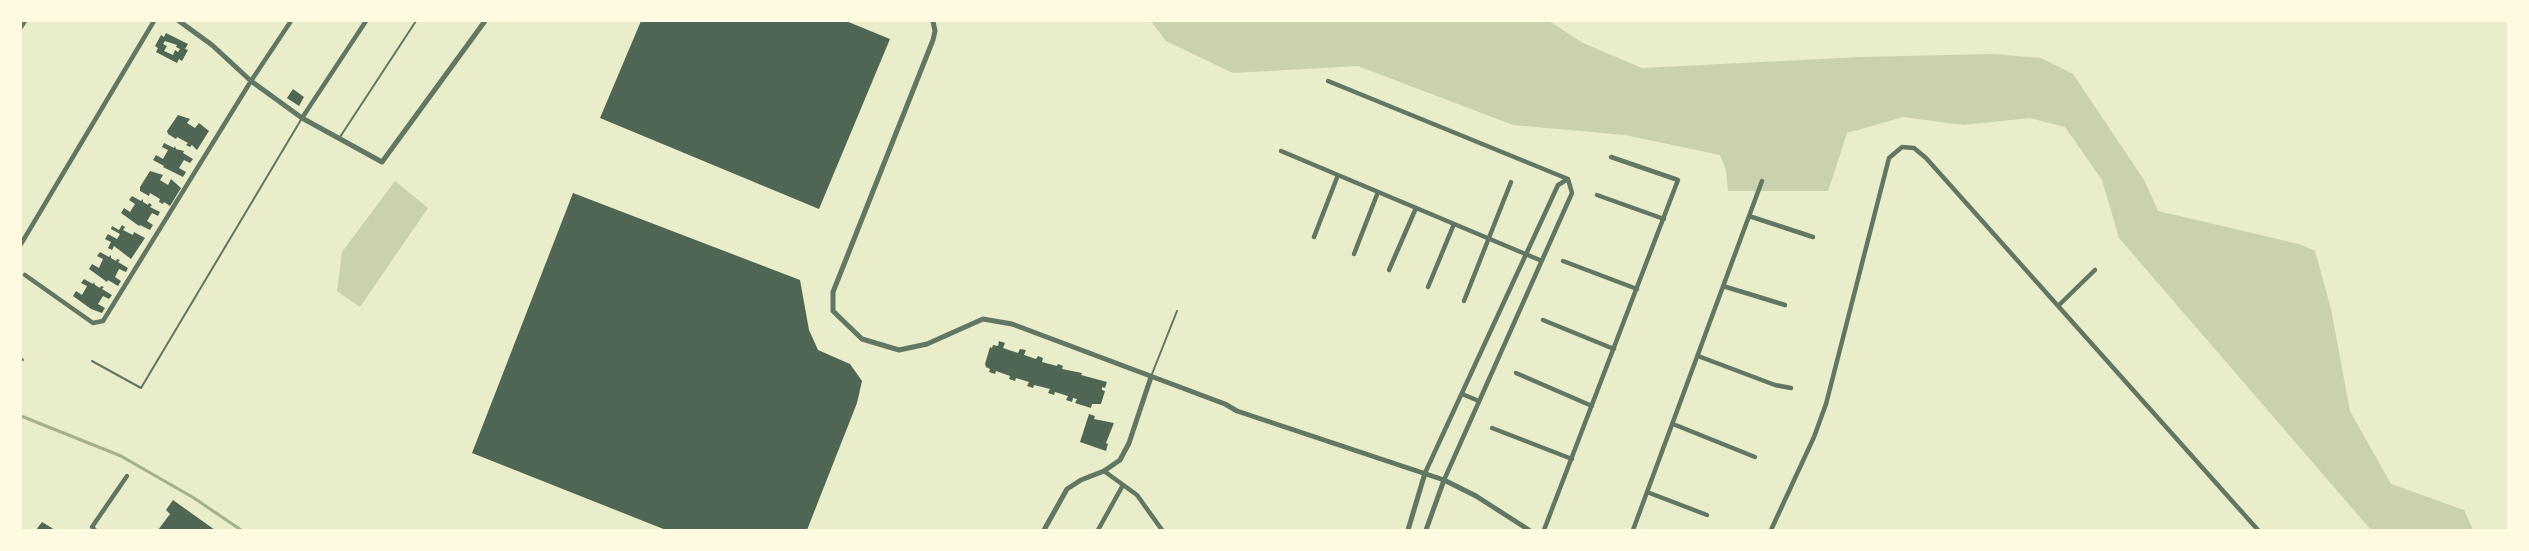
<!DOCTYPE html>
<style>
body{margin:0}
#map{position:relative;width:2529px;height:551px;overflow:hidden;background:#e9edc9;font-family:"Roboto Condensed",sans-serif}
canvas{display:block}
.frame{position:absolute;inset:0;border:22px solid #fefae0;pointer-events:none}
</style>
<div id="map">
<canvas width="2529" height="551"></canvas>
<div class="frame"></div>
</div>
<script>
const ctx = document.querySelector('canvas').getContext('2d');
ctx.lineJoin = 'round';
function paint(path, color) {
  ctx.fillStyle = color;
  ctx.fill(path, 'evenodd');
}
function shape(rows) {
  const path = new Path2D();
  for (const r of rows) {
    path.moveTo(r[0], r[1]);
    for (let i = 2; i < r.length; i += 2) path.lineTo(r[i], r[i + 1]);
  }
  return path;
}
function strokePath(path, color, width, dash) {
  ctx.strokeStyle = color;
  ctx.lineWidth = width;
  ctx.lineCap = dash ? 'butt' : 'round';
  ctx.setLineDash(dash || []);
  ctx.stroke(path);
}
paint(shape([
 [1151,21,1549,21,1583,43,1642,68,1861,57,1992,54,2041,58,2073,74,2144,180,2158,211,2299,244,2315,251,2331,309,2350,411,2391,484,2464,510,2473,530,2371,530,2119,238,2102,180,2065,127,2030,118,1963,125,1903,117,1847,133,1828,191,1728,191,1726,170,1720,155,1625,135,1513,125,1358,66,1233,73,1166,41],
 [395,181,428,208,360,307,337,291,342,252]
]), '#cad2ad');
strokePath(shape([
 [21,416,121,456,194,498,241,530]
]), '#a3b18a', 3);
paint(shape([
 [641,21,846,21,890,39,819,209,600,118],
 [166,33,188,44,185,49,188,50,182,61,179,59,177,63,156,52,158,48,155,46,161,35,164,37],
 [165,41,177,45,176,47,180,49,178,52,175,50,173,55,164,51,167,46,163,44],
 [293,89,304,97,299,106,287,98],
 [178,115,190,119,187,123,195,128,199,123,209,131,197,150,192,145,190,147,186,145,188,143,177,137,176,139,168,134,167,131],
 [164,143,174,148,175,146,176,149,184,151,183,153,193,159,190,163,184,160,179,168,186,172,183,177,163,167,164,166,153,160,156,155,163,159,168,150,162,147],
 [150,171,163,175,160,180,168,185,171,179,181,188,170,206,164,202,163,204,159,202,160,199,150,193,149,196,140,191,140,187],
 [573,193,800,280,809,330,818,350,850,364,862,381,857,403,807,530,666,530,472,453],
 [132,196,141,201,143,199,143,202,148,205,149,203,152,205,150,207,160,212,158,216,152,213,147,221,153,225,150,230,140,225,139,226,121,213,124,208,130,212,135,204,129,200],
 [122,225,125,227,123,230,133,235,134,232,145,238,131,259,114,246,112,250,108,248,111,242,105,239,108,234,117,239,120,234,111,229,112,226,119,230],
 [100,252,109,257,111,255,111,258,116,261,117,259,120,260,118,262,128,268,126,272,119,269,115,277,121,281,118,286,108,280,107,282,89,269,92,264,99,268,103,259,97,256],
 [84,279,93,284,94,282,95,285,100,288,101,286,104,287,102,289,112,295,109,299,103,296,98,304,105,308,102,313,91,309,73,296,76,291,82,295,87,286,81,283],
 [999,341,1005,343,1003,348,1018,353,1020,349,1026,350,1024,355,1036,359,1038,356,1043,358,1042,362,1057,366,1058,364,1063,366,1062,369,1082,373,1081,375,1107,382,1105,388,1102,387,1102,390,1105,391,1101,404,1092,404,1091,408,1075,403,1077,399,1073,398,1072,402,1066,400,1068,396,1055,392,1054,395,1048,393,1050,389,1034,385,1033,388,1027,386,1029,382,1016,378,1015,381,1009,379,1010,376,996,371,995,374,989,372,990,369,986,367,985,364,990,347,992,348,993,345,998,346],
 [1089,414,1095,416,1094,419,1114,423,1106,443,1108,444,1106,451,1080,442],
 [173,500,215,530,158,530,170,514,166,510],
 [42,522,55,530,36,530]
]), '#4f6655');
strokePath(shape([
 [340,137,416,21],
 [21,358,23,360],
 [92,361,141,388,302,118],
 [1152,374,1177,311]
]), '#617663', 2);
strokePath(shape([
 [21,27,25,21],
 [1328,81,1568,179],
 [302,118,366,21],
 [1281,151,1542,261],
 [1597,195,1664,219],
 [1749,216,1813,237],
 [1314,237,1338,175],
 [21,244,154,21],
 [1354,254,1378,192],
 [1563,261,1637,289],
 [1389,270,1416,208],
 [25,275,93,323,103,321,251,81,291,21],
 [1723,286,1785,305],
 [1428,287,1454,224],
 [1464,301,1511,182],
 [2058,306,2095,270],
 [1543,320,1614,349],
 [1698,356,1775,385,1791,388],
 [1516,373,1592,406],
 [1462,394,1479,401],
 [1673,424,1755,457],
 [1492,428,1572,459],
 [1104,471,1137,495,1162,530],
 [1425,473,1558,185,1568,179],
 [1444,480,1572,193,1568,179],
 [1647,492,1707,515],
 [95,530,92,527,127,476],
 [1098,530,1123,485],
 [1544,530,1678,180,1611,157],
 [1633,530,1762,181],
 [1771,530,1814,437,1826,404,1889,158,1902,147,1914,148,1926,158,2258,530]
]), '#617663', 4.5);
strokePath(shape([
 [179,21,212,45,251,81,302,118,382,162,485,21],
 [933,21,935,31,933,40,833,292,833,311,862,339,899,350,927,344,983,319,1012,324,1225,404,1237,411,1444,480,1476,496,1529,530],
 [1044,530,1067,489,1081,480,1104,471,1120,460,1129,443,1151,377],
 [1408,530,1425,473],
 [1426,530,1444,480]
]), '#617663', 5);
</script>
